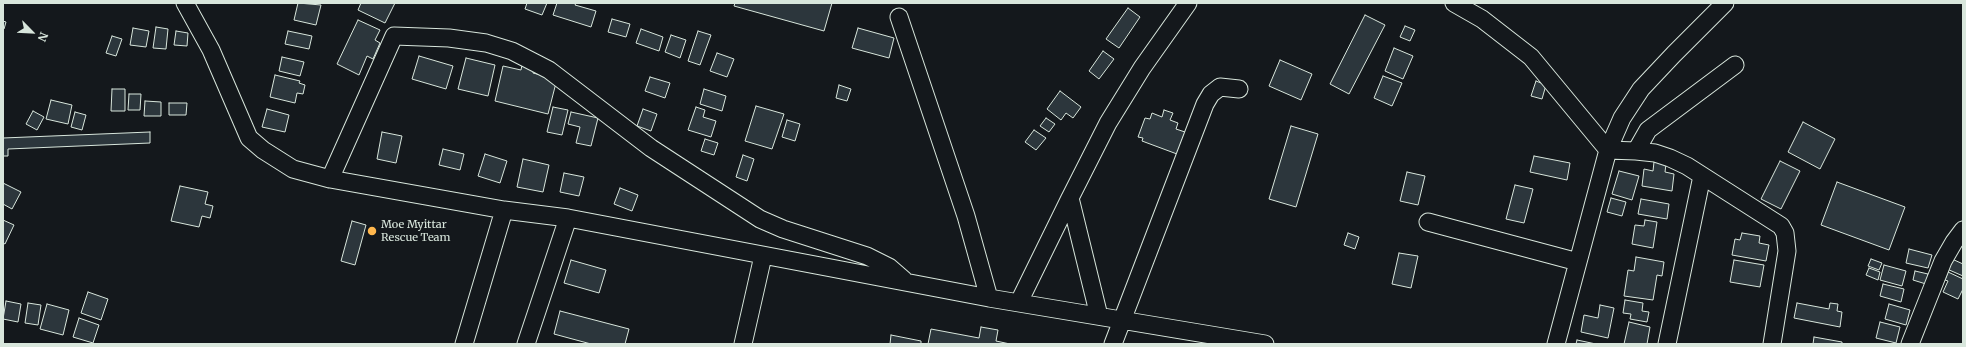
<!DOCTYPE html>
<style>
body{margin:0}
#map{position:relative;width:1966px;height:347px;overflow:hidden;background:#14181c;font-family:Merriweather,serif}
canvas{display:block}
.frame{position:absolute;inset:0;border:4px solid #d8e6dc;pointer-events:none}
.north{position:absolute;left:12px;top:12px;width:40px;height:40px;-webkit-text-stroke:3px #14181c;paint-order:stroke;rotate:114deg;font-size:11px;font-weight:700;line-height:16px;text-align:center;color:#d8e6dc}
.north::after{content:'';display:block;margin:auto;width:14px;height:18px;background:#d8e6dc;clip-path:polygon(50% 0,100% 100%,50% 72%,0 100%)}
</style>
<div id="map">
<canvas width="1966" height="347"></canvas>
<div class="frame"></div>
<div class="north">N</div>
</div>
<script>
const ctx = document.querySelector('canvas').getContext('2d');
ctx.lineJoin = 'round';
function paint(path, color) {
  ctx.fillStyle = color;
  ctx.fill(path, 'evenodd');
}
function shape(rows) {
  const path = new Path2D();
  for (const r of rows) {
    path.moveTo(r[0], r[1]);
    for (let i = 2; i < r.length; i += 2) path.lineTo(r[i], r[i + 1]);
  }
  return path;
}
function strokePath(path, color, width, dash) {
  ctx.strokeStyle = color;
  ctx.lineWidth = width;
  ctx.lineCap = dash ? 'butt' : 'round';
  ctx.setLineDash(dash || []);
  ctx.stroke(path);
}
function drawText(font, color, halo, rows, align = 'center') {
  ctx.font = font + ' Merriweather,serif';
  ctx.lineWidth = 3;
  ctx.setLineDash([]);
  ctx.textBaseline = 'middle';
  ctx.strokeStyle = halo;
  ctx.fillStyle = color;
  for (const [text, x, y, turn = 0] of rows) {
    ctx.save();
    ctx.translate(x, y);
    ctx.rotate((+turn || 0) * Math.PI / 180);
    ctx.textAlign = isNaN(turn) ? turn : align;
    if (halo) ctx.strokeText(text, 0, 0);
    ctx.fillText(text, 0, 0);
    ctx.restore();
  }
}
const building = shape([
 [298,3,321,5,316,25,294,20,298,3],
 [361,3,395,3,385,23,358,10,361,3],
 [527,3,547,3,542,15,525,9,527,3],
 [557,3,576,3,575,5,596,11,591,27,553,15,557,3],
 [735,3,832,3,824,31,734,6,735,3],
 [1128,8,1140,17,1119,48,1106,39,1128,8],
 [1365,15,1385,25,1349,94,1330,84,1365,15],
 [612,19,630,24,626,37,608,32,612,19],
 [358,20,380,30,375,40,380,43,373,59,367,56,359,75,337,64,358,20],
 [3,21,6,22,4,29,3,29,3,21],
 [1405,26,1415,30,1410,41,1400,37,1405,26],
 [156,27,168,29,166,49,153,48,156,27],
 [133,28,149,31,146,47,130,45,133,28],
 [858,28,894,38,889,58,852,48,858,28],
 [641,29,663,37,659,51,636,43,641,29],
 [176,31,188,33,187,46,174,45,176,31],
 [288,31,312,36,309,49,285,44,288,31],
 [698,31,711,35,700,65,688,61,698,31],
 [671,35,686,40,680,58,665,52,671,35],
 [112,36,122,39,116,56,106,53,112,36],
 [1394,48,1413,56,1403,79,1385,71,1394,48],
 [1103,51,1114,59,1099,79,1089,71,1103,51],
 [717,53,734,59,727,77,710,71,717,53],
 [419,56,453,66,446,89,412,79,419,56],
 [282,57,304,62,300,76,279,71,282,57],
 [466,58,495,65,488,96,458,89,466,58],
 [1280,60,1312,74,1301,100,1269,86,1280,60],
 [522,65,534,68,533,73,557,79,548,114,495,101,503,66,521,70,522,65],
 [275,75,300,81,299,83,305,85,303,94,297,93,295,103,270,97,275,75],
 [1383,76,1402,83,1392,106,1374,98,1383,76],
 [650,77,670,83,665,98,645,91,650,77],
 [1536,81,1546,85,1542,99,1531,96,1536,81],
 [839,85,851,89,847,101,836,98,839,85],
 [112,89,125,89,125,111,111,111,112,89],
 [704,89,726,96,722,111,700,104,704,89],
 [1060,91,1081,107,1073,118,1066,113,1061,120,1047,109,1060,91],
 [129,94,141,94,140,110,128,110,129,94],
 [51,100,72,105,68,124,46,119,51,100],
 [145,101,161,102,161,116,144,116,145,101],
 [169,103,187,103,186,115,169,115,169,103],
 [756,106,784,114,772,149,745,141,756,106],
 [553,107,568,110,562,135,547,132,553,107],
 [696,107,705,110,703,117,716,121,711,137,688,130,696,107],
 [267,109,289,115,285,132,262,127,267,109],
 [643,109,657,114,651,131,637,126,643,109],
 [1164,110,1173,113,1170,120,1178,123,1176,129,1185,132,1177,154,1142,141,1143,138,1138,137,1145,118,1150,119,1152,113,1162,117,1164,110],
 [33,111,44,117,37,130,26,124,33,111],
 [75,112,86,115,82,130,71,127,75,112],
 [571,112,598,118,591,146,576,143,580,127,568,124,571,112],
 [1046,118,1055,124,1049,132,1040,126,1046,118],
 [787,120,800,124,795,141,782,137,787,120],
 [1803,122,1835,139,1820,169,1788,152,1803,122],
 [1291,126,1318,134,1296,207,1269,199,1291,126],
 [1034,130,1046,138,1036,150,1025,142,1034,130],
 [150,132,150,143,8,149,8,156,3,156,3,138,150,132],
 [382,132,402,136,396,163,377,159,382,132],
 [705,139,718,143,714,155,701,151,705,139],
 [443,149,464,154,460,170,439,165,443,149],
 [485,154,507,161,500,183,478,176,485,154],
 [743,155,754,159,747,181,736,177,743,155],
 [1534,156,1570,163,1567,180,1530,172,1534,156],
 [523,159,549,165,543,192,517,187,523,159],
 [1780,161,1800,171,1781,209,1761,199,1780,161],
 [1654,162,1666,164,1665,172,1674,174,1672,191,1642,186,1644,169,1653,171,1654,162],
 [1619,171,1639,176,1632,200,1612,194,1619,171],
 [1407,172,1425,176,1418,205,1400,201,1407,172],
 [564,173,584,177,579,196,560,192,564,173],
 [1837,182,1905,207,1889,250,1821,225,1837,182],
 [3,183,21,192,12,209,3,204,3,183],
 [1515,185,1533,189,1524,223,1506,219,1515,185],
 [180,186,208,192,205,204,213,206,210,218,202,216,199,227,171,221,180,186],
 [620,188,638,195,632,211,614,204,620,188],
 [1611,198,1626,202,1622,216,1607,212,1611,198],
 [1641,199,1669,204,1667,219,1638,214,1641,199],
 [3,220,14,225,5,244,3,243,3,220],
 [1645,220,1657,222,1653,248,1632,244,1635,225,1644,226,1645,220],
 [352,221,366,225,355,265,341,261,352,221],
 [1348,233,1359,237,1355,249,1344,245,1348,233],
 [1742,233,1760,236,1759,243,1769,245,1766,261,1732,255,1735,239,1740,240,1742,233],
 [1909,249,1932,255,1928,268,1906,263,1909,249],
 [1399,253,1418,256,1411,288,1392,284,1399,253],
 [1636,257,1664,262,1662,276,1657,275,1653,300,1624,296,1628,270,1634,271,1636,257],
 [1871,259,1882,263,1879,270,1868,266,1871,259],
 [1952,259,1963,264,1963,276,1947,269,1952,259],
 [571,260,606,270,599,293,564,283,571,260],
 [1734,260,1764,265,1760,287,1730,282,1734,260],
 [1884,265,1906,271,1902,286,1880,280,1884,265],
 [1869,268,1880,272,1878,280,1866,275,1869,268],
 [1915,271,1928,274,1926,284,1913,280,1915,271],
 [1948,272,1963,279,1963,289,1958,299,1943,292,1948,281,1945,280,1948,272],
 [1883,284,1904,289,1901,302,1880,296,1883,284],
 [88,292,108,299,101,320,81,313,88,292],
 [1625,300,1643,303,1642,311,1649,312,1647,322,1630,319,1631,314,1623,313,1625,300],
 [6,301,21,304,18,322,3,319,6,301],
 [28,303,41,305,38,325,25,323,28,303],
 [1797,303,1829,309,1830,303,1838,304,1837,311,1842,312,1840,327,1794,318,1797,303],
 [47,304,69,310,63,335,40,329,47,304],
 [1889,304,1910,310,1906,325,1885,319,1889,304],
 [1600,305,1614,308,1608,338,1581,332,1584,315,1598,318,1600,305],
 [560,311,629,329,625,344,591,344,554,334,560,311],
 [79,318,99,325,93,343,73,337,79,318],
 [1629,322,1650,327,1647,344,1624,344,1629,322],
 [1880,322,1900,327,1896,343,1876,338,1880,322],
 [981,327,998,330,996,341,1010,344,928,344,931,329,979,338,981,327],
 [891,335,921,341,921,344,890,344,891,335],
 [1814,337,1842,342,1842,344,1813,344,1814,337],
 [1577,340,1596,344,1576,344,1577,340]
]);
paint(building, '#2c363c');
strokePath(building, '#d8e6dc', 1);
const minor = shape([
 [185,3,211,50,249,138,263,150,293,169,330,179,504,210,568,218,989,298,1265,344],
 [1454,3,1482,19,1531,57,1608,150],
 [899,17,966,216,989,298],
 [1608,150,1636,151,1655,153,1670,158,1687,166,1781,226,1785,233,1787,251,1772,344],
 [1636,151,1648,130,1735,65],
 [330,179,394,36,449,38,486,43,512,51,549,70,651,148,760,219,783,229,867,256,889,267,904,280],
 [1070,198,1108,123,1142,68,1188,3],
 [1428,222,1578,262],
 [1019,302,1070,198,1099,316],
 [464,344,504,210],
 [526,344,568,218],
 [743,344,763,256],
 [1113,344,1205,104,1211,94,1220,87,1239,89],
 [1556,344,1608,150,1622,118,1641,89,1674,54,1725,3],
 [1667,344,1702,176],
 [1910,344,1943,261,1954,242,1963,230]
]);
strokePath(minor, '#d8e6dc', 19);
strokePath(minor, '#14181c', 17);
for (const [x, y, r, color] of [
 [372,231,5,"#ffb74d"]
]) {
  const dot = new Path2D();
  dot.arc(x, y, r, 0, 2 * Math.PI);
  ctx.fillStyle = color;
  ctx.fill(dot);
  strokePath(dot, '#14181c', 1.5);
}
drawText('11px', '#d8e6dc', '#14181c', [
 ["Moe Myittar",381,225],
 ["Rescue Team",381,238]
], 'left');
</script>
